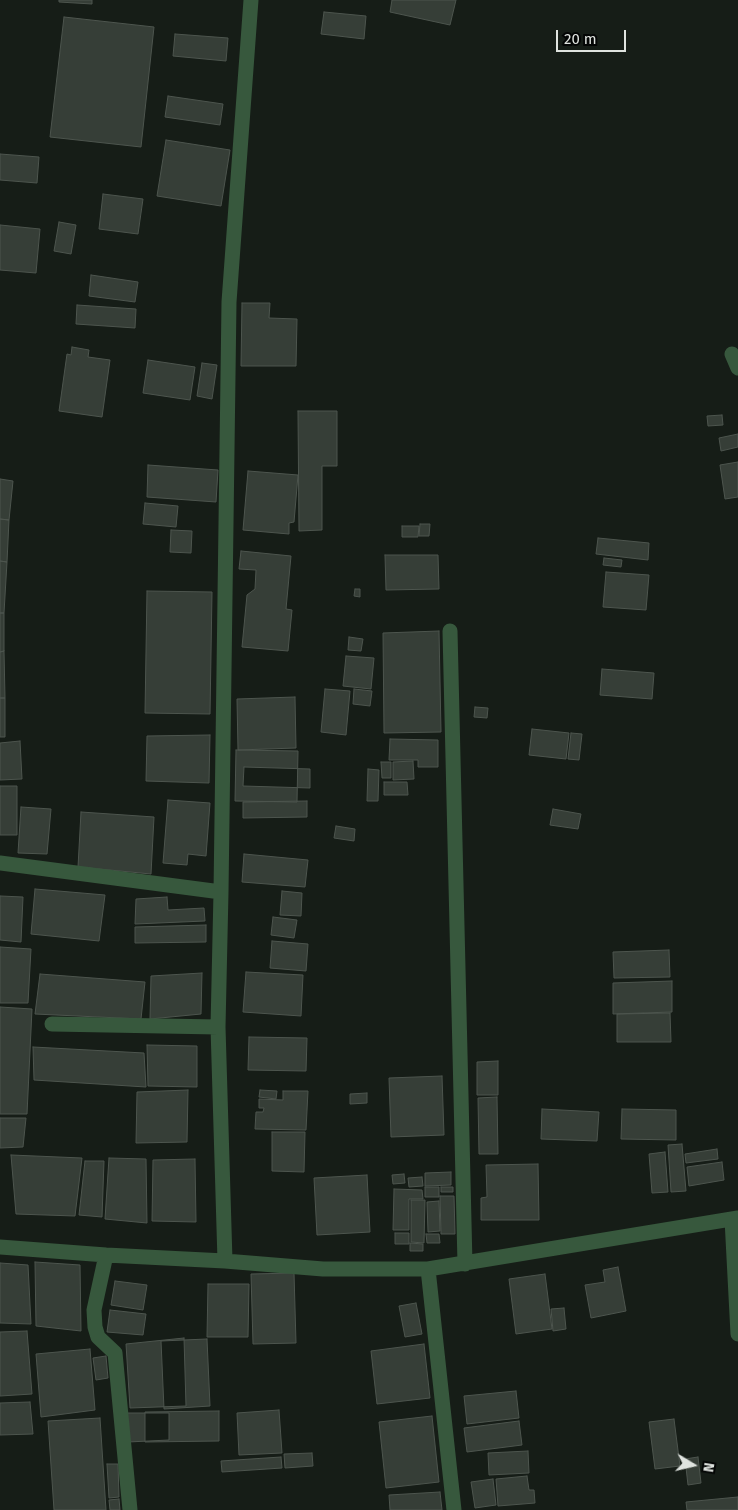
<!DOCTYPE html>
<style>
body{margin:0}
#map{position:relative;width:738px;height:1510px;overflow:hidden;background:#161d17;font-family:"Fira Sans",sans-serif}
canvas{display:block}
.north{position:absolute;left:668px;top:1440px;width:50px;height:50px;-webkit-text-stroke:4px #040605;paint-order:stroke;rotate:99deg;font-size:14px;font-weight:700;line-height:20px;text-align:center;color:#dfe3df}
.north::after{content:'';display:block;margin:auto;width:18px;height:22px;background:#dfe3df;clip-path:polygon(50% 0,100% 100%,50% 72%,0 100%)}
.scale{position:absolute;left:556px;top:30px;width:70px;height:22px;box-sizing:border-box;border:2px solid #dfe3df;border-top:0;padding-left:6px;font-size:15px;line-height:18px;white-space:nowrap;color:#dfe3df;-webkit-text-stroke:4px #040605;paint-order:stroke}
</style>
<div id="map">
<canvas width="738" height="1510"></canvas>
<div class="north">N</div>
<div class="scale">20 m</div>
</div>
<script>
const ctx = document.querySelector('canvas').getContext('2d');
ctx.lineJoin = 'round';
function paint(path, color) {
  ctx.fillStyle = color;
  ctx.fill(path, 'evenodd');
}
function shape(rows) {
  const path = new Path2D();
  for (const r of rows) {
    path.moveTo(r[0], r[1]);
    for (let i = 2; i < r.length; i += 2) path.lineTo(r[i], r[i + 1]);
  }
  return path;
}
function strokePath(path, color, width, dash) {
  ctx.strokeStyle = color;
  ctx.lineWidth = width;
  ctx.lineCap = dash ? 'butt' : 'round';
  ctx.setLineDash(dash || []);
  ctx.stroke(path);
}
const building = shape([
 [59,0,92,0,92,4,59,2,59,0],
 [392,0,456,0,450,25,390,12,392,0],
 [324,12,366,16,364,39,321,34,324,12],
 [64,17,154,27,141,147,50,137,64,17],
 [175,34,228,38,226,61,173,56,175,34],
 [168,96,223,104,220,125,165,117,168,96],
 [166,140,230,150,221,206,157,196,166,140],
 [0,154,39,157,37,183,0,180,0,154],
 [103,194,143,199,138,234,99,229,103,194],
 [59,222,76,225,71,254,54,251,59,222],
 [0,225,40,229,36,273,0,270,0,225],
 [91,275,138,282,135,302,89,296,91,275],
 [242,303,270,303,269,318,297,319,296,366,241,366,242,303],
 [77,305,136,309,135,328,76,324,77,305],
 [72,347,89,350,88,357,110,360,102,417,59,411,67,354,71,355,72,347],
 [148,360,195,367,190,400,143,393,148,360],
 [202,363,217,365,212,399,197,396,202,363],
 [298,411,337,411,337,466,322,466,322,530,299,531,298,411],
 [722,415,723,425,708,426,707,416,722,415],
 [738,434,738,447,721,451,719,438,738,434],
 [738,462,738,497,725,499,720,465,738,462],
 [148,465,218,470,216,502,147,497,148,465],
 [248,471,298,475,294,522,289,523,289,534,243,530,248,471],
 [0,479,13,481,9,520,0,519,0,479],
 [145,503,178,506,176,527,143,524,145,503],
 [0,519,9,520,7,562,0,561,0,519],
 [420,524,430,524,429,536,419,536,420,524],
 [402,526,419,526,418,537,402,537,402,526],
 [171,530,192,531,191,553,170,552,171,530],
 [598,538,649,543,648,560,596,554,598,538],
 [241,551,291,556,286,609,292,610,288,651,242,647,247,595,255,589,256,570,239,569,241,551],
 [385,555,438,555,439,589,386,590,385,555],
 [604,558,622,560,621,567,603,565,604,558],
 [0,561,7,562,4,613,0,613,0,561],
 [606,572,649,575,646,610,603,607,606,572],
 [355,589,360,589,360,597,354,596,355,589],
 [147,591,212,592,210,714,145,713,147,591],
 [0,613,4,613,4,651,0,652,0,613],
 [439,631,441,732,384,733,383,633,439,631],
 [349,637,363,639,361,651,348,650,349,637],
 [4,651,5,698,0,698,0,652,4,651],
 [346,656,374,658,371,689,343,686,346,656],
 [602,669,654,673,652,699,600,695,602,669],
 [325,689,350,691,346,735,321,732,325,689],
 [354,689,372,691,370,706,353,704,354,689],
 [295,697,296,748,238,750,237,699,295,697],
 [0,698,5,698,5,737,0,737,0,698],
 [475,707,488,708,487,718,474,717,475,707],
 [532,729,569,733,566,759,529,755,532,729],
 [571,733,582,734,579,760,568,759,571,733],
 [210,735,209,783,146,781,147,736,210,735],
 [390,739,438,740,438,767,418,767,418,760,389,760,390,739],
 [20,741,22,779,0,780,0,743,20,741],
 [236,750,298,751,297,802,235,801,236,750],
 [413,761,414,779,393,780,393,762,413,761],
 [381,762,391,762,391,778,382,778,381,762],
 [244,767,310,769,310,788,243,786,244,767],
 [368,769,379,770,378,801,367,801,368,769],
 [384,782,407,782,408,795,384,795,384,782],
 [0,786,17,786,17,835,0,835,0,786],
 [168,800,210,803,206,856,188,854,187,865,163,863,168,800],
 [307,801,307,817,243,818,243,802,307,801],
 [21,807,51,809,47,854,18,853,21,807],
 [553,809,581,814,578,829,550,825,553,809],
 [81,812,154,817,151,874,78,867,81,812],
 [336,826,355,829,354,841,334,838,336,826],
 [244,854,308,860,305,887,242,882,244,854],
 [35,889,105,895,99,941,31,934,35,889],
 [282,891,302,893,301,916,280,915,282,891],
 [0,896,23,897,21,942,0,940,0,896],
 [167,897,168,910,204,908,205,921,135,924,136,899,167,897],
 [273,917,297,920,294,938,271,935,273,917],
 [206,925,206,942,135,943,135,927,206,925],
 [272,941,308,944,306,971,270,968,272,941],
 [0,947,31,949,28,1003,0,1003,0,947],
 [669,950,670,977,614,978,613,952,669,950],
 [246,972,303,975,301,1016,243,1012,246,972],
 [202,973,201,1014,150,1019,151,976,202,973],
 [40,974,145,982,141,1019,35,1014,40,974],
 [672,981,672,1012,613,1014,613,983,672,981],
 [0,1007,32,1009,27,1114,0,1114,0,1007],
 [670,1013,671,1042,617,1042,617,1014,670,1013],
 [249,1037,307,1038,306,1071,248,1070,249,1037],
 [147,1045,197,1046,197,1087,148,1086,147,1045],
 [33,1047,144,1053,146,1087,34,1080,33,1047],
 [498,1061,498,1095,477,1095,477,1062,498,1061],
 [442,1076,444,1135,391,1137,389,1078,442,1076],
 [188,1090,187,1142,136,1143,137,1092,188,1090],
 [260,1090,277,1091,276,1099,259,1097,260,1090],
 [283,1091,308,1091,306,1130,255,1129,256,1112,263,1112,264,1108,259,1108,259,1099,283,1100,283,1091],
 [367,1093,367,1103,350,1104,350,1094,367,1093],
 [497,1097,498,1154,479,1154,478,1098,497,1097],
 [542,1109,599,1112,597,1141,541,1139,542,1109],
 [622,1109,676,1110,676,1140,621,1139,622,1109],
 [0,1118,26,1118,23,1147,0,1148,0,1118],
 [272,1132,305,1132,304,1172,272,1171,272,1132],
 [682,1144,686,1191,671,1192,668,1145,682,1144],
 [717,1149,718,1159,686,1163,685,1154,717,1149],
 [665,1152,668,1192,652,1193,649,1154,665,1152],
 [11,1155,82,1158,75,1216,16,1214,11,1155],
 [109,1158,146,1159,147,1223,105,1219,109,1158],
 [195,1159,196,1222,152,1221,153,1160,195,1159],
 [85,1161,104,1161,102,1217,79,1215,85,1161],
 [722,1162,724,1180,689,1186,687,1167,722,1162],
 [538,1164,539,1220,481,1220,481,1198,487,1197,486,1165,538,1164],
 [451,1172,451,1185,425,1186,425,1173,451,1172],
 [404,1174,405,1183,393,1184,392,1175,404,1174],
 [367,1175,370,1232,317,1235,314,1178,367,1175],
 [422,1177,423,1186,409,1187,408,1178,422,1177],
 [425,1187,439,1187,439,1197,425,1197,425,1187],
 [441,1187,453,1187,453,1192,441,1192,441,1187],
 [394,1189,422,1190,423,1199,409,1199,409,1230,393,1230,394,1189],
 [440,1196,454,1196,455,1234,441,1234,440,1196],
 [411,1200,425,1200,424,1243,411,1242,411,1200],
 [439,1201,440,1231,428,1232,427,1202,439,1201],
 [395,1233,409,1233,409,1244,395,1244,395,1233],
 [426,1234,439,1234,440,1243,427,1243,426,1234],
 [410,1243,423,1244,423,1251,410,1251,410,1243],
 [35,1262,80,1265,81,1331,36,1326,35,1262],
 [0,1263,28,1265,31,1324,0,1323,0,1263],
 [618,1267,626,1311,591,1318,585,1285,605,1282,603,1270,618,1267],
 [294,1273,296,1343,253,1344,251,1274,294,1273],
 [545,1274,552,1329,516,1334,509,1279,545,1274],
 [115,1281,147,1285,143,1310,111,1305,115,1281],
 [208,1284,249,1284,248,1337,207,1337,208,1284],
 [416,1303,422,1334,405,1337,399,1306,416,1303],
 [564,1308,566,1329,553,1331,551,1309,564,1308],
 [110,1310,146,1314,143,1335,107,1332,110,1310],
 [27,1331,32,1394,0,1396,0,1332,27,1331],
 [184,1338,186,1406,130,1408,126,1344,184,1338],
 [207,1339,210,1406,164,1409,161,1341,207,1339],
 [424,1344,430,1398,377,1404,371,1351,424,1344],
 [90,1349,95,1410,41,1417,36,1354,90,1349],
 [106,1356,108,1378,96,1380,93,1358,106,1356],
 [516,1391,519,1418,467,1424,464,1396,516,1391],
 [30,1402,33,1434,0,1435,0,1403,30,1402],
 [279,1410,282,1453,239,1455,237,1413,279,1410],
 [219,1411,219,1441,145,1442,145,1412,219,1411],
 [127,1413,169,1413,169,1440,128,1442,127,1413],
 [432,1416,439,1482,386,1488,379,1422,432,1416],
 [100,1418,106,1510,54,1510,48,1421,100,1418],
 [674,1419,680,1466,655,1469,649,1422,674,1419],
 [519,1421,522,1445,467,1452,464,1428,519,1421],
 [528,1451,529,1473,489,1475,488,1453,528,1451],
 [312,1453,313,1466,285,1468,284,1454,312,1453],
 [281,1457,282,1468,222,1472,221,1461,281,1457],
 [698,1457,701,1483,688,1485,685,1459,698,1457],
 [107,1464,118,1464,119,1497,109,1498,107,1464],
 [527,1476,529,1490,534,1490,535,1503,498,1506,496,1479,527,1476],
 [493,1479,496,1505,475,1508,471,1482,493,1479],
 [440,1492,442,1510,390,1510,389,1495,440,1492],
 [738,1497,738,1510,687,1510,686,1502,738,1497],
 [119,1499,120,1510,110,1510,109,1500,119,1499]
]);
paint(building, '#363e37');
strokePath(building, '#4d554e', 1);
strokePath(shape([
 [732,354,738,368],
 [450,631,465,1264],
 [0,863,221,892],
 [52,1024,218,1027],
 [732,1219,738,1334],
 [0,1247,106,1255,225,1261,323,1269,428,1269,738,1218],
 [106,1255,94,1310,95,1327,98,1337,115,1353,130,1510],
 [225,1261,218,1027,221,892,229,302,251,0],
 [428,1269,454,1510]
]), '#37583d', 15);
</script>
